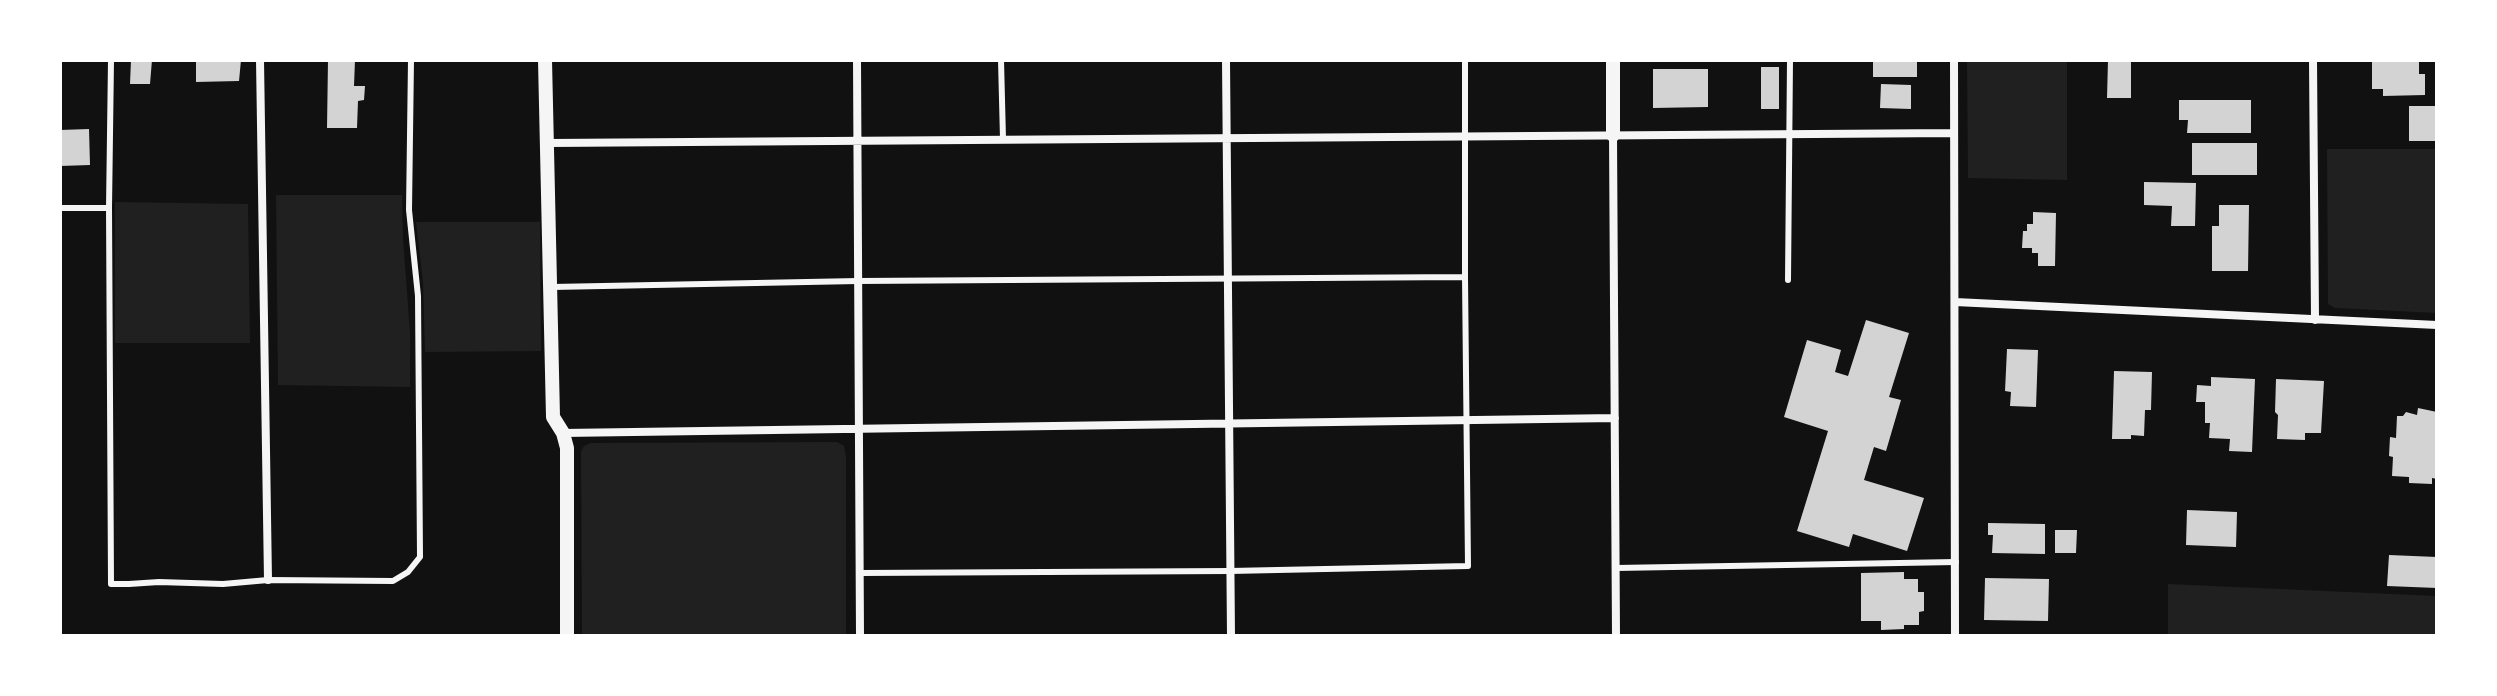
<!DOCTYPE html>
<style>
body{margin:0}
#map{position:relative;width:2497px;height:696px;overflow:hidden;background:#111;font-family:"Source Sans 3",sans-serif}
canvas{display:block}
.frame{position:absolute;inset:0;border:62px solid #fff;pointer-events:none}
</style>
<div id="map">
<canvas width="2497" height="696"></canvas>
<div class="frame"></div>
</div>
<script>
const ctx = document.querySelector('canvas').getContext('2d');
ctx.lineJoin = 'round';
function paint(path, color) {
  ctx.fillStyle = color;
  ctx.fill(path, 'evenodd');
}
function shape(rows) {
  const path = new Path2D();
  for (const r of rows) {
    path.moveTo(r[0], r[1]);
    for (let i = 2; i < r.length; i += 2) path.lineTo(r[i], r[i + 1]);
  }
  return path;
}
function strokePath(path, color, width, dash) {
  ctx.strokeStyle = color;
  ctx.lineWidth = width;
  ctx.lineCap = dash ? 'butt' : 'round';
  ctx.setLineDash(dash || []);
  ctx.stroke(path);
}
paint(shape([
 [1967,60,2067,60,2067,180,1968,178],
 [2327,149,2437,149,2437,313,2335,308,2328,304],
 [276,195,402,195,403,239,410,332,410,387,278,385],
 [115,202,248,204,250,343,115,343],
 [416,222,540,222,541,351,425,352,423,282],
 [837,442,844,446,846,457,846,636,582,636,581,452,584,446,591,443],
 [2168,584,2437,596,2437,636,2168,636]
]), '#202020');
paint(shape([
 [131,60,152,60,150,84,130,84],
 [196,60,241,60,239,81,196,82],
 [328,60,355,60,354,86,365,86,364,100,358,101,357,128,327,128],
 [1873,60,1917,60,1917,77,1873,77],
 [2108,60,2131,60,2131,98,2107,98],
 [2372,60,2419,60,2419,74,2425,74,2425,95,2383,96,2383,89,2372,89],
 [1761,67,1779,67,1779,109,1761,109],
 [1653,69,1708,69,1708,107,1653,108],
 [1881,84,1911,85,1911,109,1880,108],
 [2179,100,2251,100,2251,133,2187,133,2188,120,2179,120],
 [2409,106,2437,106,2437,141,2409,141],
 [89,129,90,165,60,166,60,130],
 [2192,143,2257,143,2257,175,2192,175],
 [2144,182,2196,183,2195,226,2171,226,2172,206,2144,205],
 [2219,205,2249,205,2248,271,2212,271,2212,226,2219,226],
 [2033,212,2056,213,2055,266,2038,266,2038,253,2032,253,2032,248,2022,248,2023,231,2027,231,2027,224,2033,224],
 [1866,320,1909,333,1889,397,1901,400,1886,451,1874,447,1864,480,1924,498,1907,551,1853,534,1849,547,1797,531,1828,431,1784,417,1807,340,1841,350,1835,372,1848,376],
 [2007,349,2038,350,2036,407,2010,406,2011,392,2005,391],
 [2114,371,2152,372,2151,410,2145,410,2144,436,2131,435,2131,439,2112,439],
 [2211,377,2255,379,2252,452,2229,451,2230,439,2209,438,2210,423,2205,423,2205,402,2196,402,2197,385,2211,386],
 [2276,379,2324,381,2321,433,2305,433,2305,440,2277,439,2278,415,2275,412],
 [2418,408,2437,412,2437,479,2432,478,2432,484,2409,483,2409,477,2392,476,2393,457,2389,456,2390,437,2396,438,2397,416,2403,416,2406,412,2417,415],
 [2187,510,2237,512,2236,547,2186,545],
 [1988,523,2045,524,2045,554,1992,553,1993,535,1988,535],
 [2055,530,2077,530,2076,553,2055,553],
 [2389,555,2437,557,2437,588,2387,586],
 [1904,572,1904,579,1918,579,1918,592,1924,592,1924,611,1919,612,1919,625,1904,625,1904,629,1881,630,1881,621,1861,621,1861,573],
 [1985,578,2049,579,2048,621,1984,620]
]), '#d3d3d3');
strokePath(shape([
 [111,60,109,208,111,584,129,584,159,582,223,584,268,580,393,581,408,572,420,557,418,296,409,210,411,60],
 [1001,60,1003,139],
 [60,208,109,208],
 [1788,280,1790,60],
 [552,287,858,281,1465,277],
 [1616,568,1956,562],
 [860,573,1230,571,1468,566,1465,277,1465,60]
]), '#f5f5f5', 6);
strokePath(shape([
 [260,60,268,580],
 [857,60,860,636],
 [1226,60,1231,636],
 [1954,60,1955,636],
 [2313,60,2315,320],
 [1613,135,1616,636],
 [549,143,1954,133],
 [1955,302,2437,325],
 [563,433,1615,418]
]), '#f5f5f5', 8);
strokePath(shape([
 [545,60,553,417,563,433,567,448,567,636],
 [1613,135,1613,60]
]), '#f5f5f5', 14);
</script>
